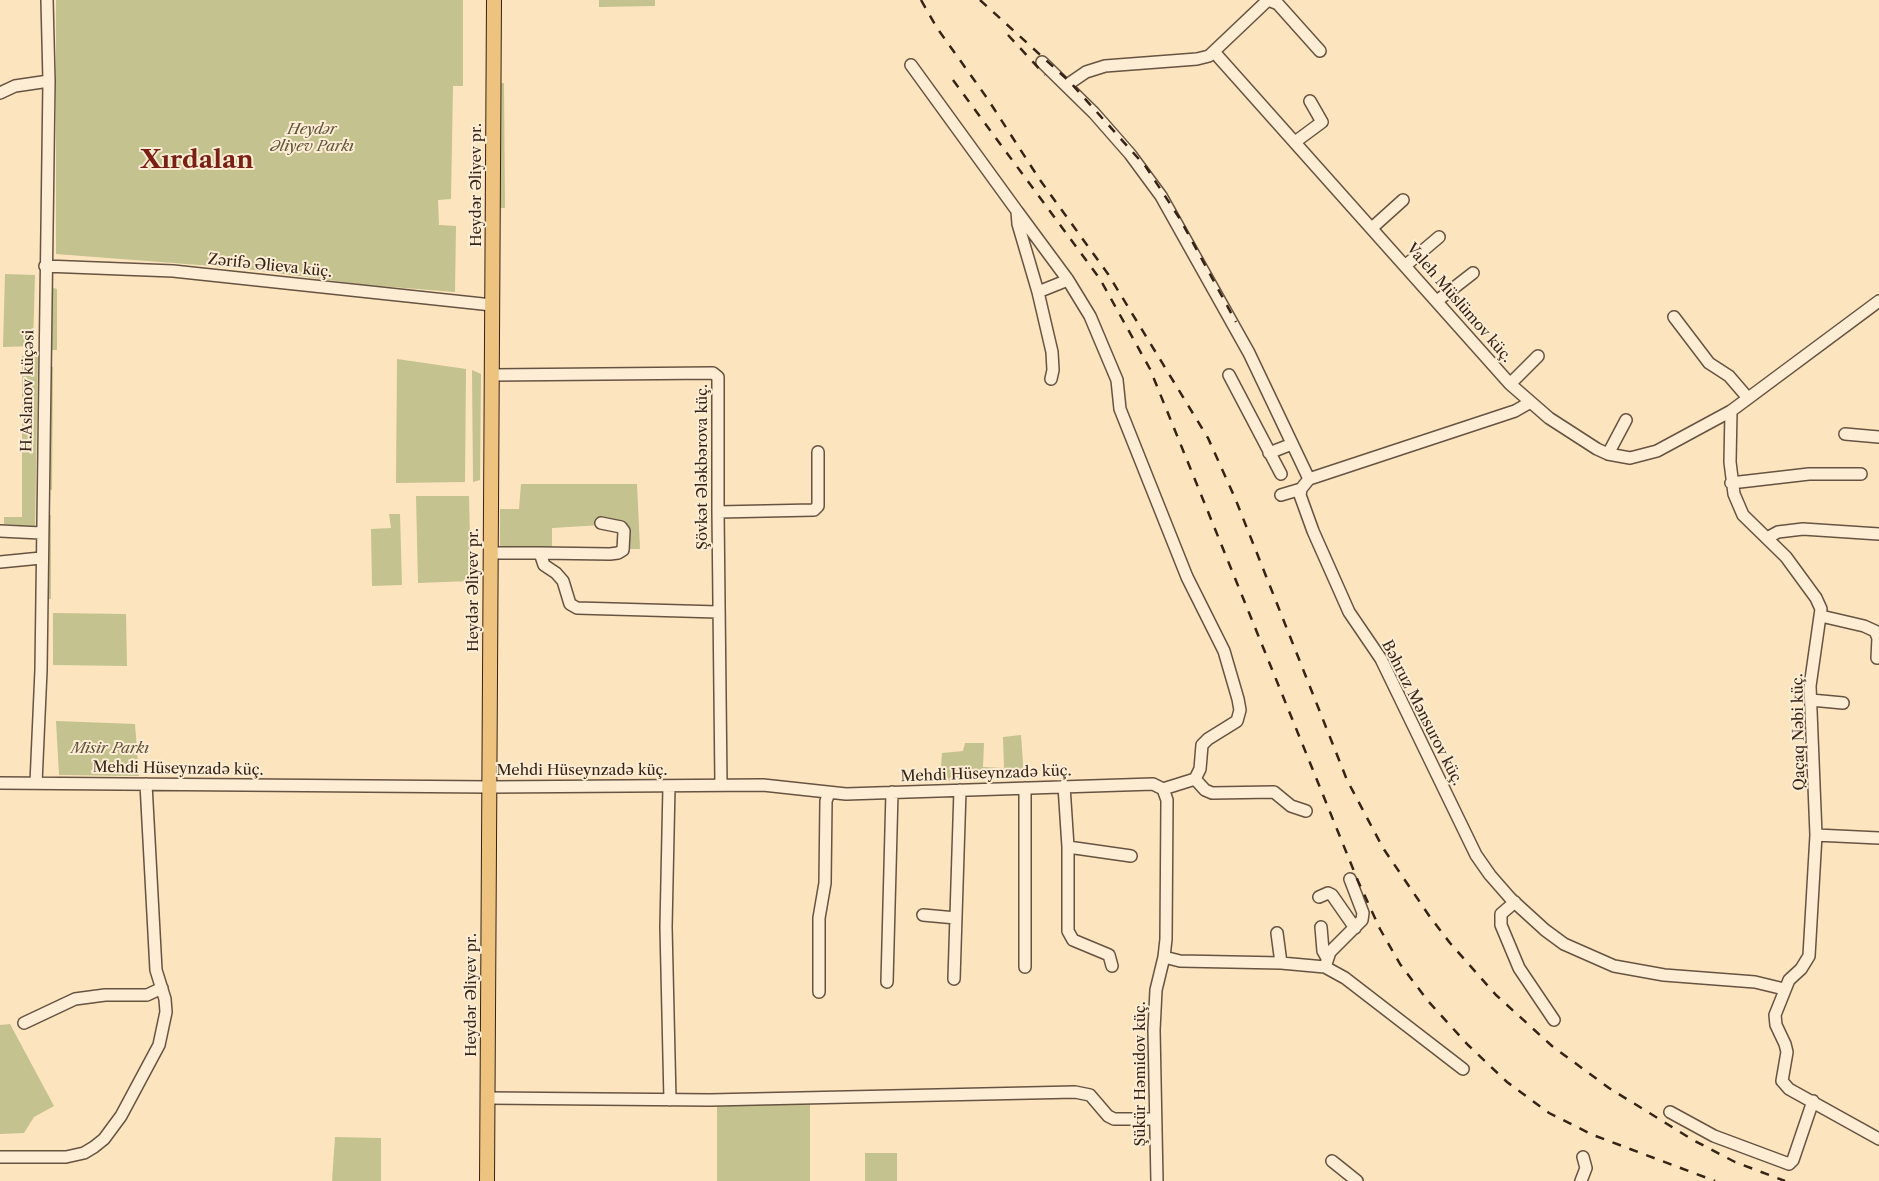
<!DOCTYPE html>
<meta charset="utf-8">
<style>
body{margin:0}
canvas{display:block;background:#fce4be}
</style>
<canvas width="1879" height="1181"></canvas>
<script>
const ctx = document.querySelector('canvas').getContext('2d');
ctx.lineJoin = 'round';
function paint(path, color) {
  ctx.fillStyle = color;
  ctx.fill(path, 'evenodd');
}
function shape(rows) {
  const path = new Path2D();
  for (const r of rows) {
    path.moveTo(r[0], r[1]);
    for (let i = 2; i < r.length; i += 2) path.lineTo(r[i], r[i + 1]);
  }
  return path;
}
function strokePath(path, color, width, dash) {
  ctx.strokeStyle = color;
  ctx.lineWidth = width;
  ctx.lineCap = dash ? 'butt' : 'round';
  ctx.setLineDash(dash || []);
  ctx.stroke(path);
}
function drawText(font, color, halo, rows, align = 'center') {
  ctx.font = font + ' "Libre Caslon Text",serif';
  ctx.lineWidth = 4;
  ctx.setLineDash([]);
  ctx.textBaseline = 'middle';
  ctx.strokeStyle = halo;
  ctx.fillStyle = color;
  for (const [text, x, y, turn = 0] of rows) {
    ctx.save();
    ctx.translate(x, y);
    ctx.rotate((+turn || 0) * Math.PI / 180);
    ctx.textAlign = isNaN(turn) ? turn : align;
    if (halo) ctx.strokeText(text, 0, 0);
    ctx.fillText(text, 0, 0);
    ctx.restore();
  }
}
paint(shape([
 [56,0,463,0,463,86,453,86,451,199,438,200,439,225,456,226,455,292,367,285,238,268,56,254],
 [599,0,655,0,655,6,599,7],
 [500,83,504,83,505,208,500,208],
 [5,274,35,275,33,346,3,347],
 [51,287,57,289,57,350,50,350],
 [22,356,38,357,35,526,4,524,4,517,22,517],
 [397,359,466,369,465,482,396,483],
 [49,367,53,367,52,490,47,489],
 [472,370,481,374,480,480,473,482],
 [521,484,637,484,640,549,620,549,618,524,552,528,552,549,500,549,500,509,519,509],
 [416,496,469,496,471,581,418,583],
 [389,514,400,514,402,585,372,586,371,529,391,528],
 [47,515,51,515,51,599,47,599],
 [53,613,126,614,127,666,53,665],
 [56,721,135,724,139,776,59,775],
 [1021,735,1024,777,940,781,942,753,963,751,965,743,984,743,983,767,1004,768,1003,737],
 [10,1024,54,1106,34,1117,24,1133,0,1134,0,1025],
 [810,1104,810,1181,717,1181,717,1105],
 [335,1137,381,1138,381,1181,332,1181],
 [865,1153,897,1153,897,1181,865,1181]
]), '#c4c28e');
const minor = shape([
 [1215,53,1510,384,1549,418,1597,449,1608,454,1630,458,1657,451,1731,411],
 [1042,62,1094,113,1130,154,1161,196,1249,353,1309,479],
 [911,65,1017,211,1018,224,1038,292,1052,352,1053,370,1051,379],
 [1067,85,1086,72,1105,66,1197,59,1209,56,1268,0,1278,4,1320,51],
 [0,93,15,86,49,81],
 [1295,142,1322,122,1310,101],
 [1017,211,1068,280,1090,316,1117,380,1120,409,1187,577,1224,651,1238,699,1240,710,1237,721,1208,739,1202,745,1200,769,1195,779,1163,789],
 [1373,227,1403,200],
 [1406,265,1439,237],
 [45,266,173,271,492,305],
 [1038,292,1068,280],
 [1437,301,1473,273],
 [1879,301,1731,411,1730,462,1734,494,1743,515,1786,557,1816,598,1821,609,1810,686,1816,835,1809,956,1801,969,1789,980,1775,1015,1776,1025,1785,1044,1787,1052,1782,1081,1789,1089,1879,1139],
 [1674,317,1709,363,1729,376,1748,398],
 [492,375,713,373,718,377,718,512,721,785],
 [1229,375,1281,474],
 [1510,384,1538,356],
 [1529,403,1515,411,1309,479,1301,489,1300,495,1313,531,1349,612,1381,659,1476,855,1490,875,1511,899,1545,930,1564,944,1614,966,1664,975,1755,982,1784,989],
 [1845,434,1879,437],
 [1269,453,1292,444],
 [1608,454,1626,420],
 [1731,483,1809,474,1861,474],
 [1281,495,1301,489],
 [718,512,814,510,818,506,818,452],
 [0,531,41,533],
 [1767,538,1778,532,1803,529,1879,534],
 [491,553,540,553,544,565,556,573,563,581,570,604,577,608,718,612],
 [540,553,610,554,618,553,623,550,624,531,621,527,601,523],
 [0,562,41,558],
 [1821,616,1864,626,1875,631,1878,638,1877,658],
 [1811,700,1843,703],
 [1195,779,1205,790,1212,793,1274,792,1291,806,1306,811],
 [0,783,490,787,763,785,846,794,1153,784,1163,789],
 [36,783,41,670,49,81,47,0],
 [669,786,666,927,670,1100],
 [1064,786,1068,847,1068,931,1073,940,1109,955,1112,966],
 [1025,788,1025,967],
 [1816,835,1879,838],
 [1068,847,1131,856],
 [1319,897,1328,893,1332,895,1355,928],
 [1515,902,1501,914,1501,925,1519,968,1554,1020],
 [923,915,956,918],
 [1321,927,1323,951,1327,958],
 [1277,933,1281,963],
 [1164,957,1180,961,1281,963,1325,967,1345,978,1463,1069],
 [1325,967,1330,952,1362,920,1363,913,1350,879],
 [954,979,960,790],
 [887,982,892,792],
 [819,992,819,918,825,883,826,801,829,793],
 [24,1023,75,999,105,995,147,995,162,988],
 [488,1098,710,1100,1075,1092,1090,1095,1108,1116,1114,1119,1154,1119],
 [1670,1112,1714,1136,1789,1164,1793,1160,1813,1101],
 [0,1157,66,1157,84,1153,94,1147,104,1139,121,1116,159,1045,166,1012,165,999,156,970,146,784],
 [1332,1161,1357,1181],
 [1157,1181,1154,1030,1156,990,1164,957,1166,939,1167,800,1163,789],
 [1581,1181,1586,1168,1583,1157]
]);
const major = shape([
 [487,1181,494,0]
]);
strokePath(minor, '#675341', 14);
strokePath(major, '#352317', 16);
strokePath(minor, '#fdedd5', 11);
strokePath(major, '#eec27f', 14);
strokePath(shape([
 [921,0,937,28,987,98,1040,180,1108,274,1208,438,1235,498,1347,780,1383,848,1430,917,1450,943,1496,995,1552,1046,1609,1088,1693,1140,1735,1162,1785,1181],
 [980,0,1070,82,1146,167,1180,219,1236,322],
 [1008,35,1045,75],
 [953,80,1100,279,1150,369,1358,881,1380,929,1400,964,1428,1001,1468,1045,1507,1082,1549,1113,1593,1135,1715,1181]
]), '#352317', 2.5, [9, 9]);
drawText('italic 15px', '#60533b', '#fdedd5', [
 ["Heydər",312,130],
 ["Əliyev Parkı",312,147],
 ["Misir Parkı",110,749]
]);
drawText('15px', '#352317', '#fdedd5', [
 ["Heydər Əliyev pr.",477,185,-90],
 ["Zərifə Əlieva küç.",270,266,6],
 ["Valeh Müslümov küç.",1459,303,49],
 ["H.Aslanov küçəsi",28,391,-89],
 ["Şövkət Ələkbərova küç.",703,467,-90],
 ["Heydər Əliyev pr.",474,590,-90],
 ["Bəhruz Mənsurov küç.",1422,713,63],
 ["Qaçaq Nəbi küç.",1799,732,-91],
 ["Mehdi Hüseynzadə küç.",178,769,1],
 ["Mehdi Hüseynzadə küç.",582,771],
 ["Mehdi Hüseynzadə küç.",986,774,-2],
 ["Heydər Əliyev pr.",472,995,-90],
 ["Şükür Həmidov küç.",1141,1074,-90]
]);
drawText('bold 25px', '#7a1f14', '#fdedd5', [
 ["Xırdalan",197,161]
]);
</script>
